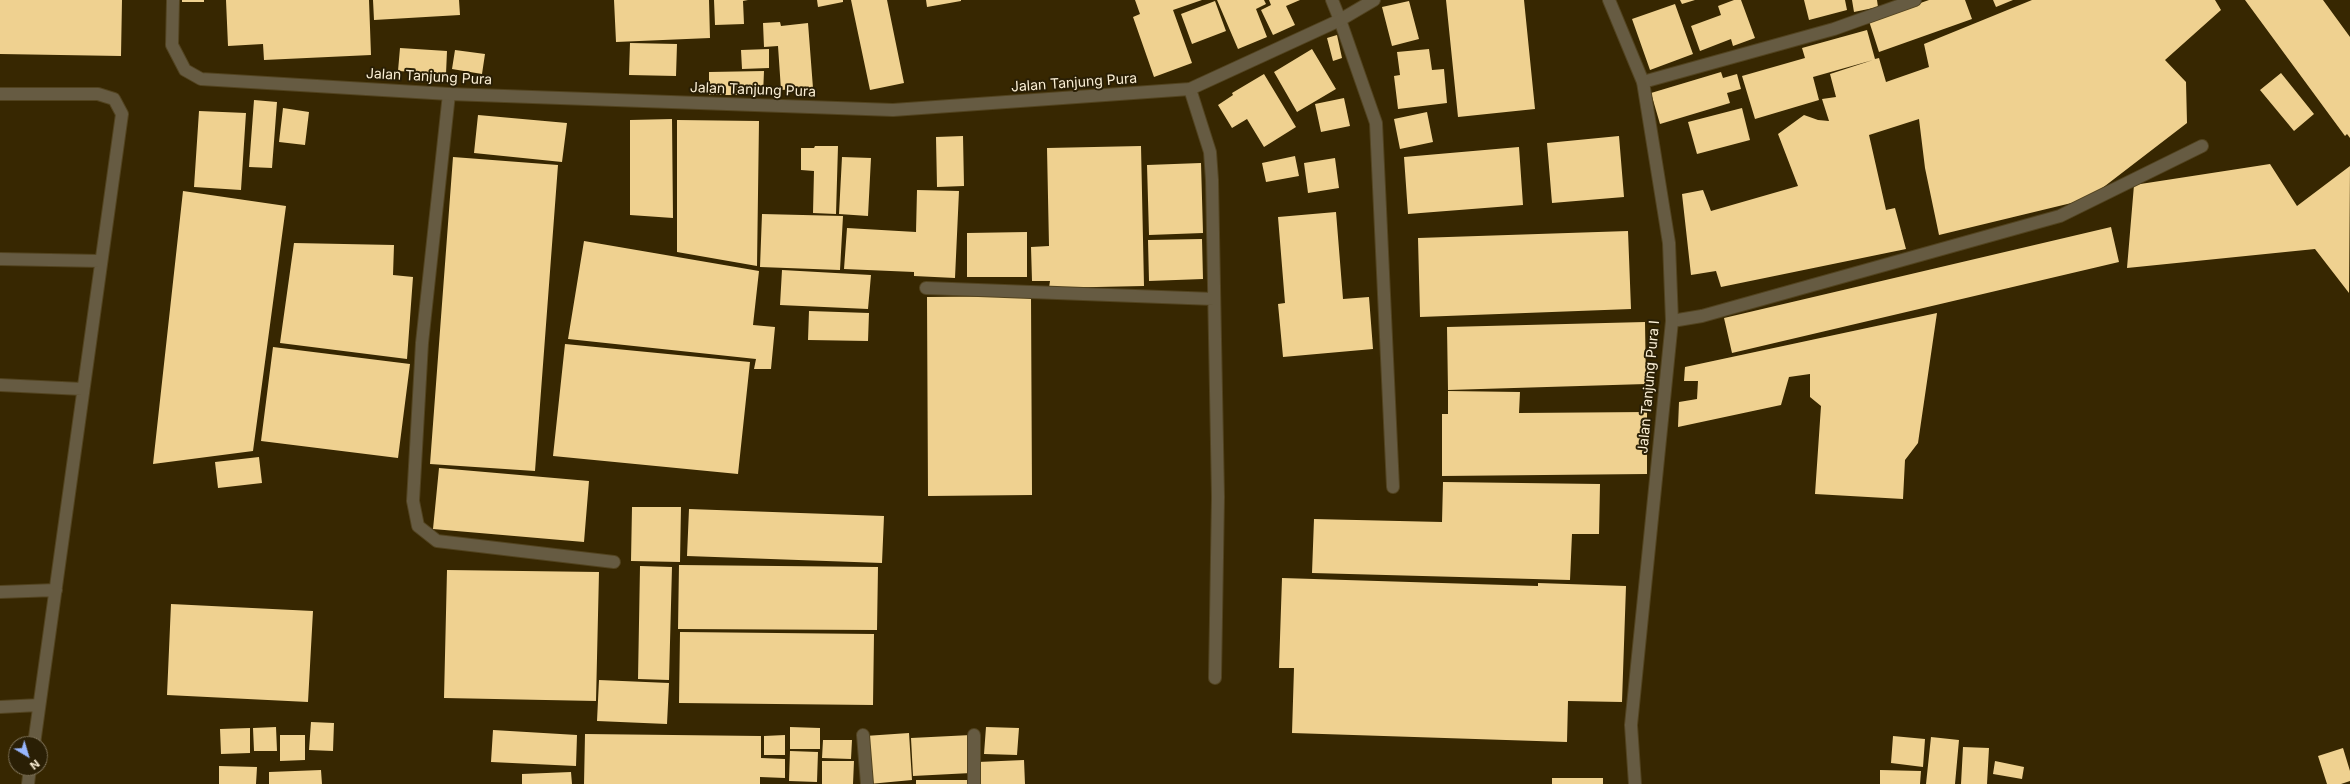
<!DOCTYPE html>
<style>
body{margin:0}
#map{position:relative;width:2350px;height:784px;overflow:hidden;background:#372701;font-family:Inter,sans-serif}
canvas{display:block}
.north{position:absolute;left:8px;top:736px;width:40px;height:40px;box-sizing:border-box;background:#2a1f05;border:1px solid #7e7258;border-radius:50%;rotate:142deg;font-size:11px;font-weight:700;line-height:16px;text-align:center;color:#fbefd5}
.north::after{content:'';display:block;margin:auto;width:14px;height:18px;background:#97b6fd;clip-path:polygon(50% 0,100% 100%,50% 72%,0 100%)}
</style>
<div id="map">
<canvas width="2350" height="784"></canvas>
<div class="north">N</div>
</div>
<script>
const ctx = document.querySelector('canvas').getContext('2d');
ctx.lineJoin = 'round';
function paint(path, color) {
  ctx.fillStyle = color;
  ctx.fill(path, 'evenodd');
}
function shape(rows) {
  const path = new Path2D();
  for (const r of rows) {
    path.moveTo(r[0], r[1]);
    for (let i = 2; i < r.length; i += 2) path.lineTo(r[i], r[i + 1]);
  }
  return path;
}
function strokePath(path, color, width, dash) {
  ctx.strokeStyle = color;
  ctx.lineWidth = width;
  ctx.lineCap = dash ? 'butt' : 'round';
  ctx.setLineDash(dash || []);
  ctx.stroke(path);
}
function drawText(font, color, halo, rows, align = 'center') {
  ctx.font = font + ' Inter,sans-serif';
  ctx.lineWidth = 4;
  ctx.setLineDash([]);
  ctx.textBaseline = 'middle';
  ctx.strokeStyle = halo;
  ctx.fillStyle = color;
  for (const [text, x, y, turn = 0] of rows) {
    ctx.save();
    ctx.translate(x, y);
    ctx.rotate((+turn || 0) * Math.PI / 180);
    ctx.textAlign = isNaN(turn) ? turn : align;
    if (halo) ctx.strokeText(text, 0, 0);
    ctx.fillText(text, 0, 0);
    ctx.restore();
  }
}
paint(shape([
 [0,0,122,0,121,56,0,54],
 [182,0,204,0,204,2,182,2],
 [226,0,369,0,371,55,264,60,263,44,228,46],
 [373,0,459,0,460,15,374,20],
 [614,0,709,0,710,38,616,42],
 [714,0,748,0,743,1,744,24,715,25],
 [817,0,843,0,843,2,818,7],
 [851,0,887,0,904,83,870,90],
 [926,0,961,0,961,1,927,7],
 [1135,0,1202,0,1173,10,1192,63,1154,77,1133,17,1140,14],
 [1217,0,1264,0,1266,4,1256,9,1267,37,1238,49],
 [1269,0,1300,0,1286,6,1295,25,1273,35,1261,10,1271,5],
 [1446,0,1524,0,1535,109,1458,117],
 [1680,0,1695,0,1682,4],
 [1734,0,1741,0,1755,38,1733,46,1731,39,1700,51,1691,26,1721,15,1718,6],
 [1804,0,1845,0,1847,10,1809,20],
 [1852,0,1877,0,1878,7,1854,12],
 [1929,0,1965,0,1972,19,1879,52,1869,21],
 [1993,0,2013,0,1996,7],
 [2032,0,2215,0,2221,10,2165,60,2186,82,2187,123,2088,199,1939,235,1925,168,1919,119,1869,135,1886,210,1895,208,1906,249,1721,287,1716,271,1691,275,1682,194,1703,190,1711,211,1798,186,1778,134,1804,115,1818,120,1829,121,1822,99,1836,97,1830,74,1873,60,1813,77,1819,100,1755,119,1742,76,1805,58,1802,48,1867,30,1875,59,1879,58,1886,82,1929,67,1924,44],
 [2245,0,2323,0,2350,37,2350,138,2347,134,2345,136],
 [1215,1,1226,31,1192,44,1181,14],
 [1409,1,1419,39,1392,46,1382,7],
 [1675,4,1693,54,1650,70,1632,19],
 [780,22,781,26,808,23,813,88,781,90,778,46,764,47,763,23],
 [1337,35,1342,58,1333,61,1327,38],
 [630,43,677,44,676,76,629,75],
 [400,48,447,51,446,74,398,71],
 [769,49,769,68,742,69,741,50],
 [1312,49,1336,89,1297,112,1274,72],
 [1429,49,1432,70,1444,69,1447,103,1398,109,1394,76,1400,75,1397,52],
 [455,50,485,54,482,74,452,69],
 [764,71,763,95,709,95,709,72],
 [1721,72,1723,78,1737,74,1741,89,1727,93,1730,103,1660,124,1651,93],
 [2281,73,2314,114,2294,131,2260,90],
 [1264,74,1296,127,1264,147,1247,119,1232,128,1218,105,1233,95,1232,93],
 [1344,98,1350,126,1321,132,1315,104],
 [254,100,277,102,272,168,249,167],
 [283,108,309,112,305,145,279,142],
 [1742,108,1750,140,1697,154,1688,122],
 [199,111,246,113,241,190,194,187],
 [1427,112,1433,142,1400,149,1394,119],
 [478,115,567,123,562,162,474,153],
 [672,119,673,218,630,215,630,120],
 [677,120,759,121,757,266,677,252],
 [963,136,964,186,937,187,936,137],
 [1619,136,1624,197,1552,203,1547,143],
 [815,146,838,146,836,214,813,213,814,171,801,170,801,148,814,148],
 [1141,146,1144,286,1049,288,1050,281,1032,281,1031,247,1049,246,1047,148],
 [1519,147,1523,205,1408,214,1404,157],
 [1295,156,1299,176,1266,182,1262,163],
 [453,157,558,165,535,471,430,464],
 [842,157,871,158,868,216,839,214],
 [1335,158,1339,188,1308,193,1304,163],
 [1201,163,1203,233,1149,235,1147,165],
 [2270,164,2297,206,2350,166,2349,293,2315,249,2127,268,2134,185],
 [917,190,959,191,955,278,914,276,914,272,844,269,847,228,916,232],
 [183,191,286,206,253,451,153,464],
 [1336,212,1343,299,1369,297,1373,349,1283,357,1278,304,1285,303,1278,217],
 [762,214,843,216,840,270,760,267],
 [2111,227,2119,262,1732,353,1724,318],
 [1628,231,1631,309,1420,317,1418,238],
 [1027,232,1027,277,967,277,967,233],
 [1202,239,1203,279,1149,281,1148,240],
 [584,241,759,271,753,325,775,327,771,369,754,369,756,359,568,339],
 [294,243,394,245,393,275,413,277,407,359,280,343],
 [782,270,871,275,868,309,780,305],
 [1031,296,1032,495,928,496,927,297],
 [809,311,869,313,868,341,808,340],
 [1937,313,1918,443,1905,460,1903,499,1815,494,1821,406,1810,397,1810,374,1789,377,1781,405,1678,427,1679,402,1697,399,1698,381,1684,381,1685,367],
 [1645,322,1646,384,1448,390,1447,327],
 [565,344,750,362,738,474,553,456],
 [273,347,410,364,398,458,261,441],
 [1448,391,1520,392,1519,413,1647,412,1647,474,1442,476,1442,414,1448,414],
 [259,457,262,483,218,488,215,462],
 [439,468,589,481,584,542,433,529],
 [1443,482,1600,484,1599,534,1572,534,1570,580,1312,573,1314,519,1442,522],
 [632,507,681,507,680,562,631,561],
 [689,509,884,516,882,563,687,556],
 [679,565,878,567,877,630,678,629],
 [640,566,672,567,669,680,638,679],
 [447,570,599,572,596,701,444,698],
 [1282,578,1538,586,1538,583,1626,586,1622,702,1568,701,1567,742,1292,733,1294,668,1279,668],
 [171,604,313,611,308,702,167,695],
 [680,632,874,634,873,705,679,703],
 [599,680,669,683,667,724,597,721],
 [311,722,334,723,333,751,309,750],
 [276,727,277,751,254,751,253,728],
 [790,727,820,728,820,749,790,749],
 [986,727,1019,728,1017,755,984,754],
 [250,728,250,753,221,754,220,729],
 [493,730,577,735,576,766,491,762],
 [909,733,912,780,869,784,865,736],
 [585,734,761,736,761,758,785,759,785,778,760,777,760,784,584,784],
 [280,735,305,735,305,760,280,761],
 [785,735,785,755,764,755,764,736],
 [971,735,971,773,913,776,911,738],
 [1893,736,1925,739,1923,767,1891,763],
 [1931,737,1959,740,1955,784,1926,784],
 [823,740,852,740,851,759,822,758],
 [1963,747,1989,748,1987,784,1961,784],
 [2343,748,2350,771,2350,781,2341,784,2327,784,2318,756],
 [790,751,818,752,817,782,789,781],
 [1024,760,1025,784,979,784,978,762],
 [822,761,854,761,853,784,822,784],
 [1995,761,2024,767,2022,779,1993,774],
 [219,766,257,767,256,784,219,784],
 [321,770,322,784,269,784,269,772],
 [1880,770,1921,771,1920,784,1880,784],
 [571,772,572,784,522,784,522,774],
 [1552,778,1603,778,1603,784,1552,784],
 [916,780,972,780,972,784,916,784]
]), '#efd190');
const service = shape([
 [1340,20,1376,123,1393,487],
 [1190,89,1210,152,1212,180,1218,497,1215,678],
 [449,94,422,343,413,501,418,526,437,541,614,562],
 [926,288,1214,299],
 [1672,321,1702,316,2060,216,2202,146]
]);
const minor = shape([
 [1332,0,1340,20],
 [1643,82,1834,29,1915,0],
 [0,94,98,94,114,99,122,114,34,744],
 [0,259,100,261],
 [0,385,82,389],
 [0,592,56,590],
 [0,707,39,705],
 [863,735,867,784],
 [28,784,30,768],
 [974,784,974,735]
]);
const tertiary = shape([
 [173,0,172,45,185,70,201,79,449,94,893,110,1190,89,1340,20,1374,0],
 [1609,0,1643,82,1669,243,1672,321,1631,725,1635,784]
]);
strokePath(service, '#52431f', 14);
strokePath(minor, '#52431f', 14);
strokePath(tertiary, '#52431f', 14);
strokePath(service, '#665b42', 12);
strokePath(minor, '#665b42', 12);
strokePath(tertiary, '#665b42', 12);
drawText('14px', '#fbefd5', '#2a1f05', [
 ["Jalan Tanjung Pura",429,77,3],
 ["Jalan Tanjung Pura",1074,83,-4],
 ["Jalan Tanjung Pura",753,90,2],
 ["Jalan Tanjung Pura I",1649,387,-85]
]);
</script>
